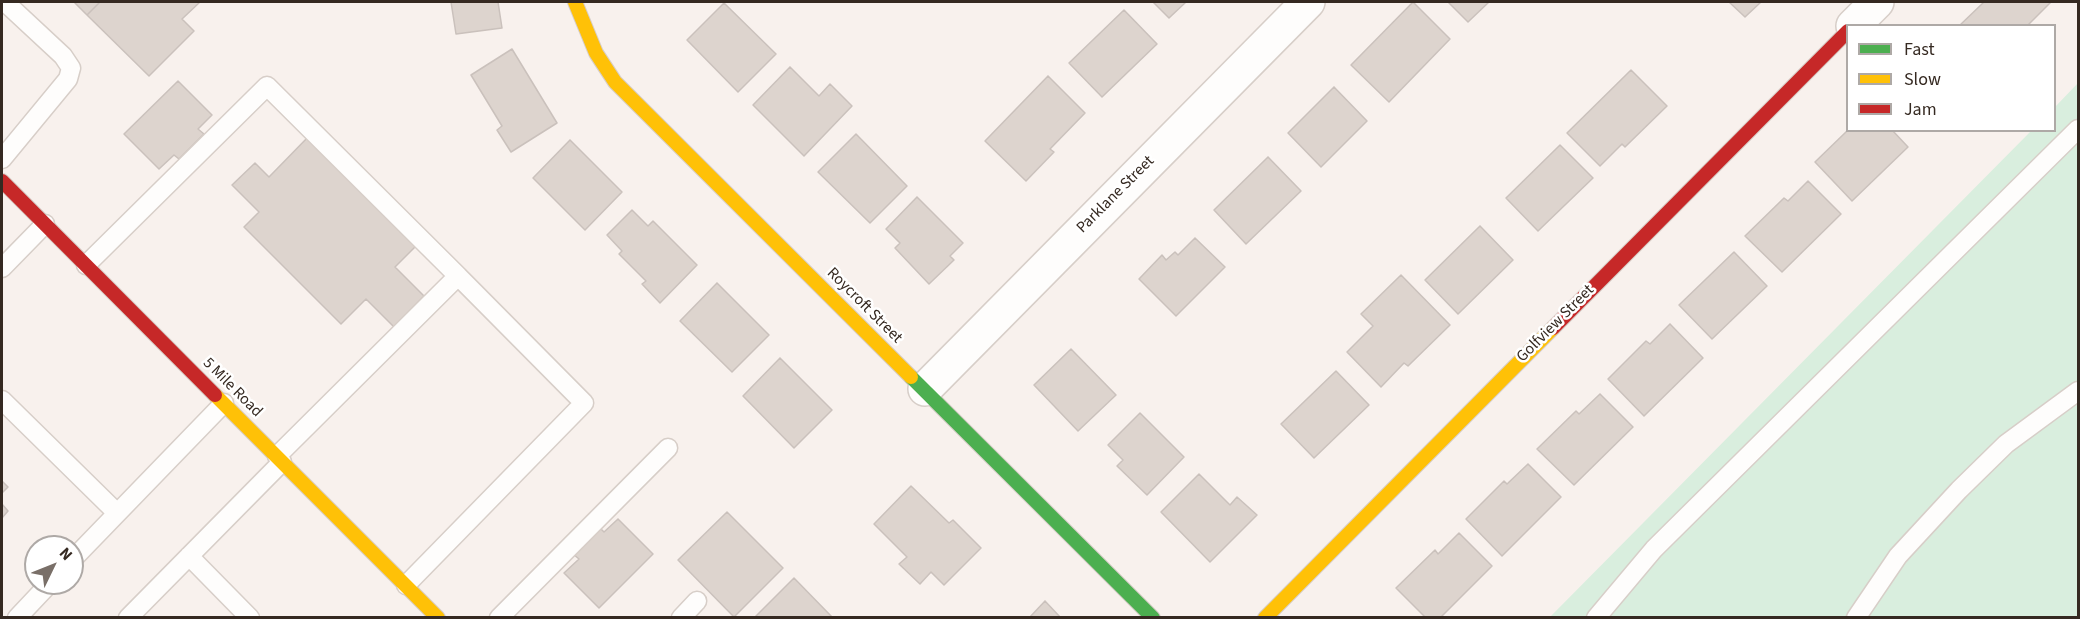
<!DOCTYPE html>
<style>
body{margin:0}
#map{position:relative;width:2080px;height:619px;overflow:hidden;background:#f8f1ed;font-family:"Source Sans 3",sans-serif}
canvas{display:block}
.frame{position:absolute;inset:0;border:3px solid #352921;pointer-events:none}
.legend{position:absolute;left:1846px;top:24px;width:210px;height:108px;box-sizing:border-box;background:#fff;border:2px solid #aea9a6;margin:0;padding:8px 10px;list-style:none;font-size:18px;color:#352921}
.legend li{display:flex;align-items:center;gap:12px;height:30px}
.legend b{width:30px;border:2px solid #aea9a6}
.north{position:absolute;left:24px;top:535px;width:60px;height:60px;box-sizing:border-box;background:#fff;border:2px solid #aea9a6;border-radius:50%;rotate:47deg;font-size:16px;font-weight:700;line-height:24px;text-align:center;color:#352921}
.north::after{content:'';display:block;margin:auto;width:21px;height:27px;background:#796f68;clip-path:polygon(50% 0,100% 100%,50% 72%,0 100%)}
</style>
<div id="map">
<canvas width="2080" height="619"></canvas>
<div class="frame"></div>
<ul class="legend">
<li><b style="height:8px;background:#4caf50"></b>Fast</li>
<li><b style="height:8px;background:#ffc107"></b>Slow</li>
<li><b style="height:8px;background:#c62828"></b>Jam</li>
</ul>
<div class="north">N</div>
</div>
<script>
const ctx = document.querySelector('canvas').getContext('2d');
ctx.lineJoin = 'round';
function paint(path, color) {
  ctx.fillStyle = color;
  ctx.fill(path, 'evenodd');
}
function shape(rows) {
  const path = new Path2D();
  for (const r of rows) {
    path.moveTo(r[0], r[1]);
    for (let i = 2; i < r.length; i += 2) path.lineTo(r[i], r[i + 1]);
  }
  return path;
}
function strokePath(path, color, width, dash) {
  ctx.strokeStyle = color;
  ctx.lineWidth = width;
  ctx.lineCap = dash ? 'butt' : 'round';
  ctx.setLineDash(dash || []);
  ctx.stroke(path);
}
function drawText(font, color, halo, rows, align = 'center') {
  ctx.font = font + ' "Source Sans 3",sans-serif';
  ctx.lineWidth = 5;
  ctx.setLineDash([]);
  ctx.textBaseline = 'middle';
  ctx.strokeStyle = halo;
  ctx.fillStyle = color;
  for (const [text, x, y, turn = 0] of rows) {
    ctx.save();
    ctx.translate(x, y);
    ctx.rotate((+turn || 0) * Math.PI / 180);
    ctx.textAlign = isNaN(turn) ? turn : align;
    if (halo) ctx.strokeText(text, 0, 0);
    ctx.fillText(text, 0, 0);
    ctx.restore();
  }
}
paint(shape([
 [2078,83,2078,617,1549,618,2031,131,2054,130,2055,107]
]), '#d9eede');
const building = shape([
 [74,2,100,2,87,15,74,2],
 [100,2,200,2,182,19,194,31,149,76,87,15,100,2],
 [451,2,500,2,498,2,502,28,456,34,451,2],
 [1153,2,1186,2,1169,18,1153,2],
 [1413,2,1450,39,1389,102,1351,65,1413,2],
 [1448,2,1489,2,1468,22,1448,2],
 [1729,2,1761,2,1745,17,1729,2],
 [1984,2,2051,2,2027,26,1959,26,1984,2],
 [724,3,776,54,738,92,687,40,724,3],
 [1124,10,1157,44,1102,97,1069,63,1124,10],
 [512,49,557,123,511,152,497,130,502,126,471,75,512,49],
 [790,67,819,96,830,84,852,106,804,156,753,105,790,67],
 [1631,70,1667,106,1625,147,1622,144,1600,166,1567,133,1631,70],
 [1048,76,1085,113,1050,149,1054,152,1026,181,985,141,1048,76],
 [178,81,212,115,198,129,204,134,179,159,174,155,159,169,124,134,178,81],
 [1334,87,1367,121,1321,167,1288,133,1334,87],
 [1848,130,1892,130,1908,147,1852,201,1815,162,1848,130],
 [856,134,907,186,870,223,818,172,856,134],
 [310,135,419,243,395,267,424,296,394,327,366,299,341,324,244,227,259,212,232,185,255,163,269,177,310,135],
 [570,140,622,192,585,230,533,178,570,140],
 [1560,145,1593,178,1538,231,1506,198,1560,145],
 [1268,157,1301,191,1246,244,1214,210,1268,157],
 [1808,181,1841,214,1782,272,1745,236,1784,198,1788,201,1808,181],
 [917,197,963,243,950,256,954,260,929,284,895,248,900,243,886,229,917,197],
 [632,210,648,226,653,221,697,265,660,303,642,284,646,281,619,254,622,251,607,235,632,210],
 [1480,226,1513,260,1458,314,1425,280,1480,226],
 [1195,238,1225,267,1176,316,1139,279,1162,255,1166,260,1175,252,1178,255,1195,238],
 [1734,252,1767,286,1712,339,1679,305,1734,252],
 [1401,275,1450,325,1408,366,1404,363,1381,387,1347,352,1373,326,1361,314,1401,275],
 [717,283,769,335,732,372,680,321,717,283],
 [1670,324,1703,358,1644,416,1608,379,1646,341,1650,344,1670,324],
 [1071,349,1116,395,1078,431,1034,385,1071,349],
 [780,358,832,410,794,448,743,396,780,358],
 [1336,371,1369,405,1314,458,1281,424,1336,371],
 [1600,394,1633,427,1574,485,1537,449,1576,411,1579,414,1600,394],
 [1140,413,1184,457,1147,495,1117,466,1123,460,1108,445,1140,413],
 [1528,464,1561,497,1502,556,1466,519,1504,481,1507,484,1528,464],
 [1199,474,1230,505,1237,497,1257,515,1210,562,1161,512,1199,474],
 [2,481,8,487,2,493,2,481],
 [911,486,949,523,953,520,981,548,944,585,931,572,920,584,899,564,907,557,874,524,911,486],
 [2,504,8,511,2,518,2,504],
 [727,512,783,568,734,617,678,560,727,512],
 [618,519,653,554,599,608,564,573,579,559,573,554,600,528,604,532,618,519],
 [1459,533,1492,566,1440,618,1426,618,1396,588,1435,550,1438,554,1459,533],
 [794,578,833,618,754,618,794,578],
 [1045,601,1061,618,1029,618,1045,601]
]);
paint(building, '#ddd4ce');
strokePath(building, '#cac1bc', 1.5);
const lane = shape([
 [2,159,68,79,71,68,63,56,5,2],
 [86,265,267,86,458,276],
 [2,268,45,224],
 [2,400,117,513],
 [277,456,458,276,584,403,406,585],
 [189,556,250,618],
 [72,560,224,403],
 [17,618,50,583],
 [128,618,282,462],
 [499,618,668,448],
 [681,618,697,601],
 [1596,618,1654,549,2078,129],
 [1856,618,1898,556,1959,490,2006,444,2078,391]
]);
const street = shape([
 [1853,26,1877,2],
 [925,389,1308,2]
]);
const fast = shape([
 [911,377,1153,618]
]);
const slow = shape([
 [575,2,596,53,615,82,911,377],
 [215,395,438,618],
 [1265,618,1553,328]
]);
const jam = shape([
 [2,181,215,395],
 [1553,328,1848,31]
]);
strokePath(lane, '#d7cec8', 21);
strokePath(street, '#d7cec8', 36);
strokePath(fast, '#d7cec8', 16);
strokePath(slow, '#d7cec8', 16);
strokePath(jam, '#d7cec8', 16);
strokePath(lane, '#fefdfc', 18);
strokePath(street, '#fefdfc', 33);
strokePath(fast, '#4caf50', 14);
strokePath(slow, '#ffc107', 14);
strokePath(jam, '#c62828', 14);
drawText('16px', '#352921', '#fff', [
 ["Parklane Street",1116,195,-45],
 ["Roycroft Street",864,306,45],
 ["Golfview Street",1556,324,-45],
 ["5 Mile Road",232,388,45]
]);
</script>
